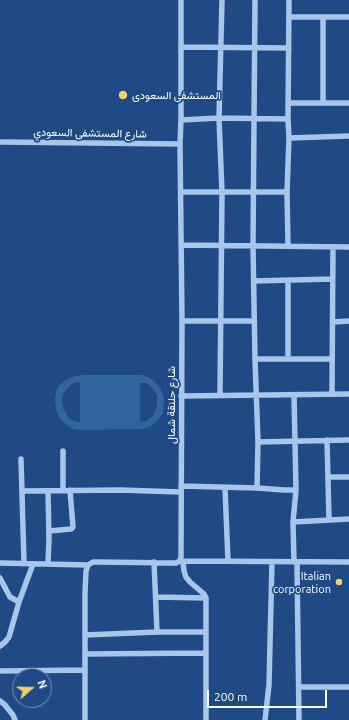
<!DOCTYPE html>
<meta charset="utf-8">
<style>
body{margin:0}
#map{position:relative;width:349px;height:720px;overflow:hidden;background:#1f4a85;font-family:Ubuntu,sans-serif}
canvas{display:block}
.north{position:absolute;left:12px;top:668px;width:40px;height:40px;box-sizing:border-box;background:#1f4a85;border:1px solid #7992b6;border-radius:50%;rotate:70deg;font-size:11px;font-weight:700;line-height:16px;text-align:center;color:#fff}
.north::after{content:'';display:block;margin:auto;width:14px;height:18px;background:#f8d068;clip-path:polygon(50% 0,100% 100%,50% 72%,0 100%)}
.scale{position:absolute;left:207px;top:690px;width:120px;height:18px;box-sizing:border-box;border:2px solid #fff;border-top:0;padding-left:5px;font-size:12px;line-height:14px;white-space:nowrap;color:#fff;-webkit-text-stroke:3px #1f4a85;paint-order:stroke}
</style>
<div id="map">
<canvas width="349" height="720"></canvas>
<div class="north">N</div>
<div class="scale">200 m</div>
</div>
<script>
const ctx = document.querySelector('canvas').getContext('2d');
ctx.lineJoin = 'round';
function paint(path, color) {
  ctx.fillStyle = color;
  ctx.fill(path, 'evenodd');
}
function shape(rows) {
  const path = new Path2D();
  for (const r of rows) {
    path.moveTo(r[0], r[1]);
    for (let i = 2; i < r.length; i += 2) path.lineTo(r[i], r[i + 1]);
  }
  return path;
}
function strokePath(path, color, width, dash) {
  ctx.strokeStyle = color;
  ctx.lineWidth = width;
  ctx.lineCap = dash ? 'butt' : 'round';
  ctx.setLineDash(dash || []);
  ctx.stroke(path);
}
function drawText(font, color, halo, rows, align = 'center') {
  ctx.font = font + ' Ubuntu,Vazirmatn,sans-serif';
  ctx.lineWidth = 3.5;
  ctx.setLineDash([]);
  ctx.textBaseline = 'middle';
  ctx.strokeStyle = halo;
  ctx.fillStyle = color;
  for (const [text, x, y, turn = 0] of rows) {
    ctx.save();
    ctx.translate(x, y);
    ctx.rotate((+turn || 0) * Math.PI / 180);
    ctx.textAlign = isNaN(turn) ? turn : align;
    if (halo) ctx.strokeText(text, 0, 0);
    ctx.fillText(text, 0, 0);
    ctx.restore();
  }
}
paint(shape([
 [83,375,142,375,148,377,154,381,161,389,164,398,163,413,158,420,151,426,143,429,83,430,74,429,65,424,59,417,56,409,55,400,56,392,59,385,66,380,75,376],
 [80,382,80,422,74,421,69,418,64,410,62,401,63,394,68,388,73,383],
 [140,383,147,383,151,387,157,395,157,404,156,410,152,417,146,421,140,422]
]), '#3364a2');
strokePath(shape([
 [255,0,253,246,255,359,258,442,257,488],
 [289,17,349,17],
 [181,47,289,48],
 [288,103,349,103],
 [323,103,323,17],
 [181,120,219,118,288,119],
 [289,138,349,136],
 [0,142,180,144],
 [181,192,287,192],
 [181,245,349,247],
 [288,246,287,192,289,138,288,119,289,0],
 [254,281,332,279],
 [182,321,254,321],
 [333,322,349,321],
 [255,359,332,359],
 [288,359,288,281],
 [332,394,333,247],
 [220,395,222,192,219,118,222,0],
 [181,396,349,394],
 [327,440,329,519],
 [258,442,349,440],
 [63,451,63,490],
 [21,459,24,563],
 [328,477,349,477],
 [181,486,257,488,284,490,296,490],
 [225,488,228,561],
 [22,491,120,490,181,492],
 [293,522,349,519],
 [49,531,71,529,73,527,70,490],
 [180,561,349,562],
 [183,561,184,571,186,577,190,582,204,594,206,598,206,720],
 [154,562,157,632],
 [294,562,293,522,296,490,294,395],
 [297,562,299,720],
 [0,563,88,565],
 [48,564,49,539,48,491],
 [0,578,10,597,19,602],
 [156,597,206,598],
 [85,635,157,632,205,632],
 [0,646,5,642,9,637,19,602,33,564],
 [85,654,205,653],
 [0,671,85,670],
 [299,687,349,687],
 [0,701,5,705,13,715,15,720],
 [85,720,85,593,86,571,88,565,93,562,96,562,176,563,180,561,181,557,182,321,180,144,181,120,181,0],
 [265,720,269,685,272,562]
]), '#a8c5ea', 5.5);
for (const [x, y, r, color] of [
 [123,95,5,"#f8d068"],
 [339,582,4,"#f8d068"]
]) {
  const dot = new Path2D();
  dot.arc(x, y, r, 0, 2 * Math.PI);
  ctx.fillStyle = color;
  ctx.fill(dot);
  strokePath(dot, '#1f4a85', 1.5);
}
drawText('11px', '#fff', '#1f4a85', [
 ["المستشفى السعودى",132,95],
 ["Italian",331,576,"right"],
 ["corporation",331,589,"right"]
], 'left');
drawText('11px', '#fff', '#1f4a85', [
 ["شارع المستشفى السعودي",90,133,1],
 ["شارع حلنقة شمال",171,405,-90]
]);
</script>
